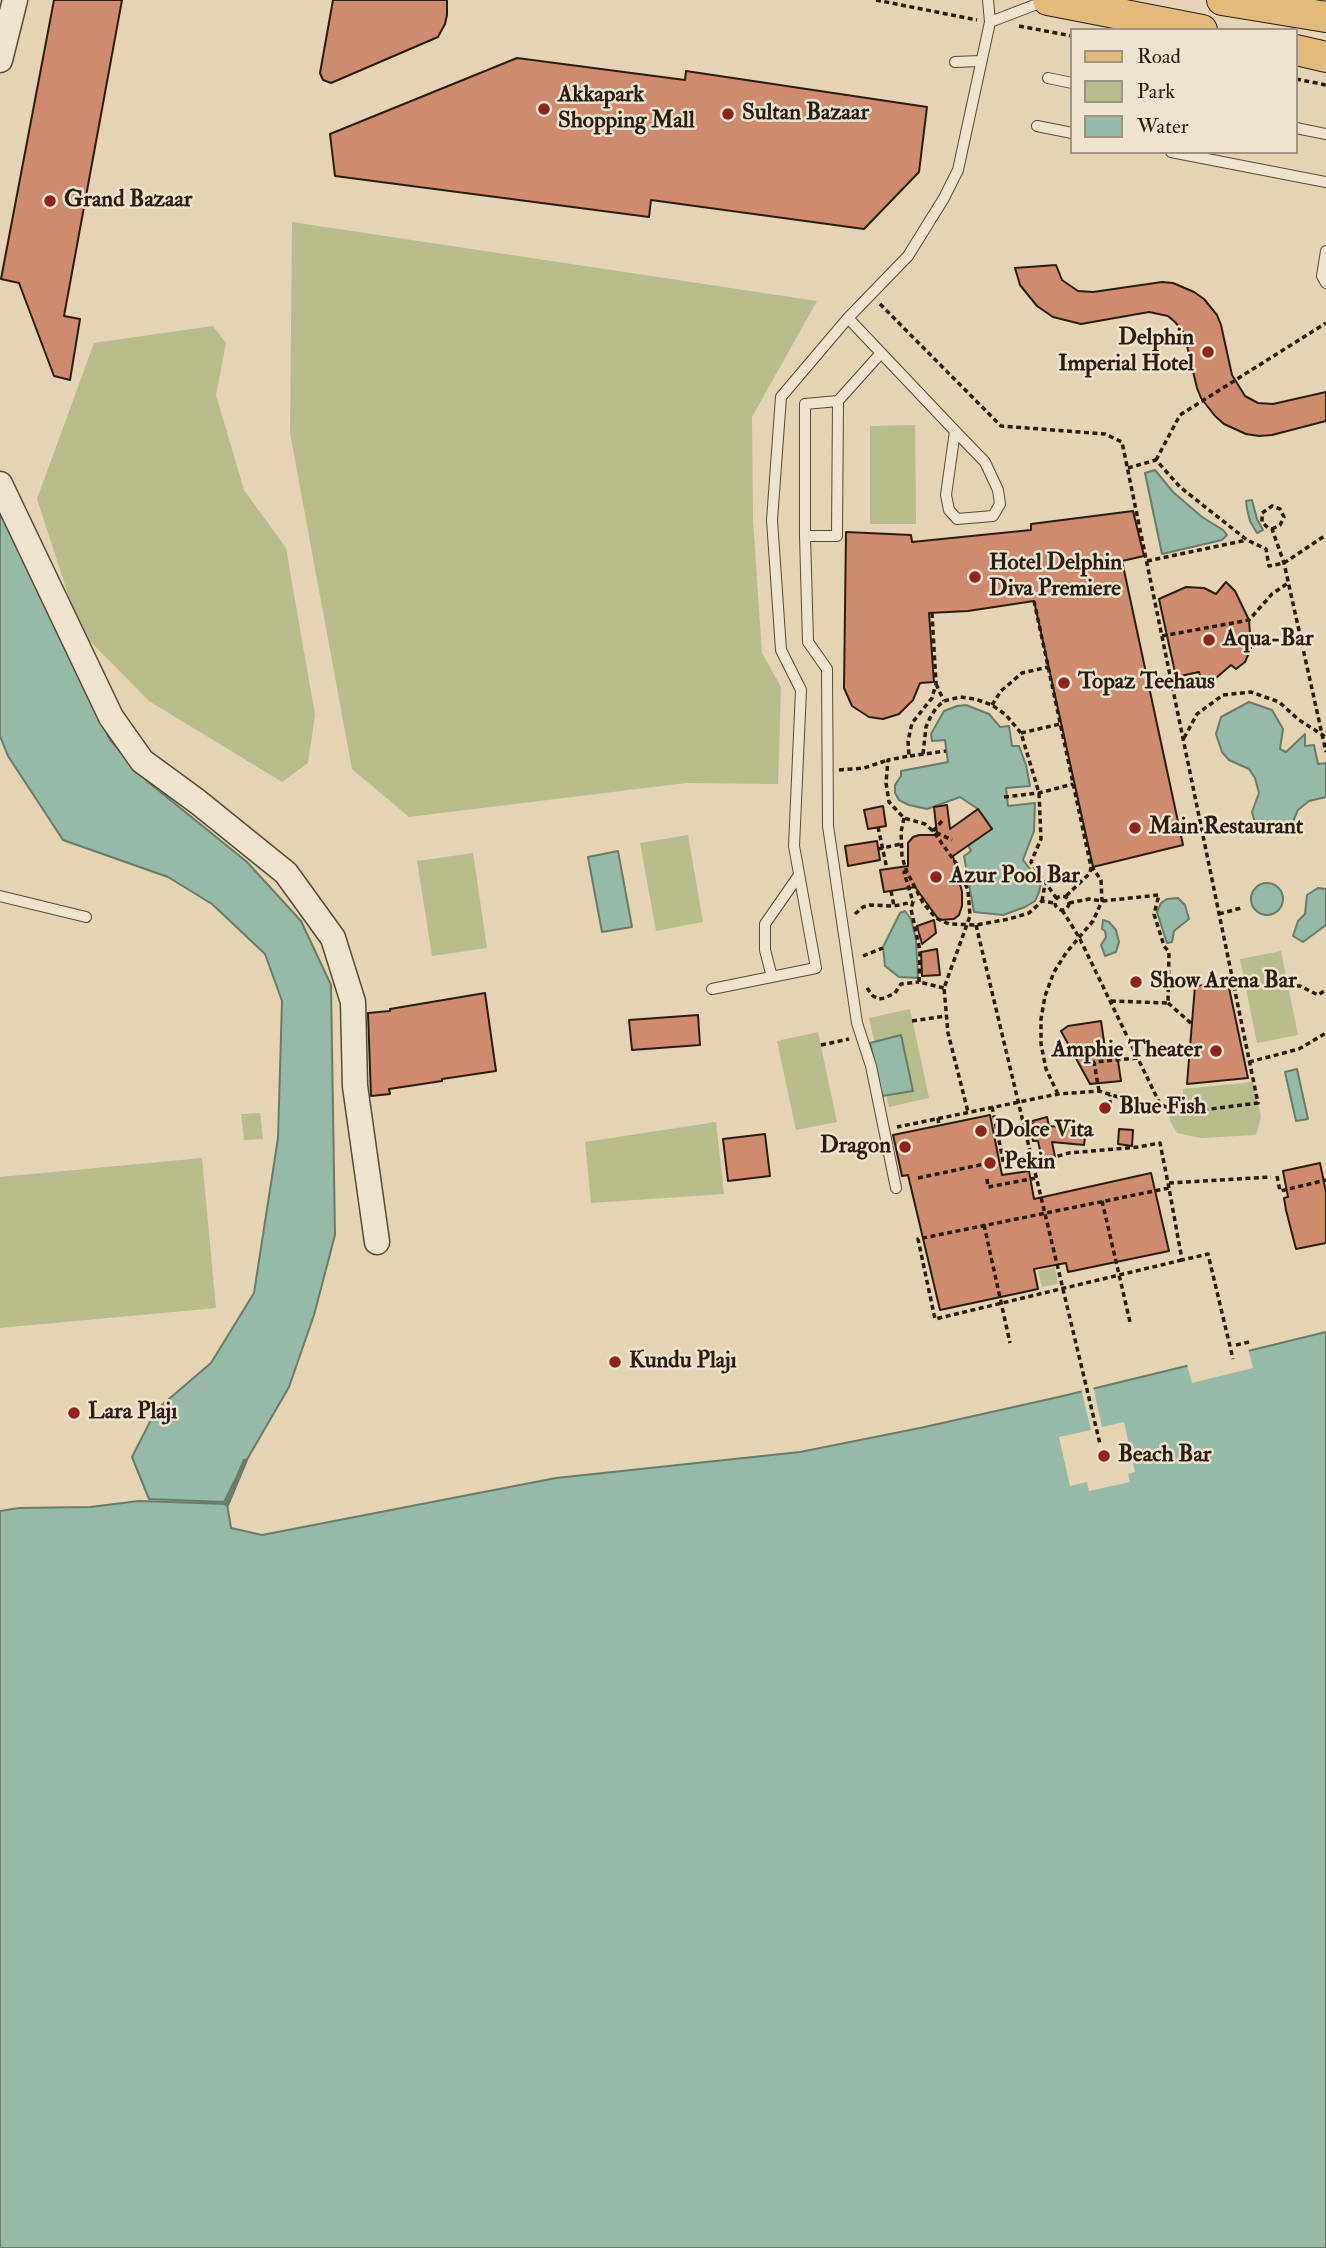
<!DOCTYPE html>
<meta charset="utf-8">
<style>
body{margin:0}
#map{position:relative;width:1326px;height:2248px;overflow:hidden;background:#e4d4b3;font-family:"IM FELL Double Pica",serif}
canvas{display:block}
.legend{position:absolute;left:1070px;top:28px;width:228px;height:126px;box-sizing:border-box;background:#ede3ce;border:2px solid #9f9481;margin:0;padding:9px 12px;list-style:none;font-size:21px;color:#2a1d0d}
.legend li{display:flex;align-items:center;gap:14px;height:35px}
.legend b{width:35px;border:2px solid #9f9481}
</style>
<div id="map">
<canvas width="1326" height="2248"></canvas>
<ul class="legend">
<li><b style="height:9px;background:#e2ba7a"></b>Road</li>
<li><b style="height:19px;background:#b7bc8a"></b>Park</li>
<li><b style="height:19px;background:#96b9a8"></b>Water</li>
</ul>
</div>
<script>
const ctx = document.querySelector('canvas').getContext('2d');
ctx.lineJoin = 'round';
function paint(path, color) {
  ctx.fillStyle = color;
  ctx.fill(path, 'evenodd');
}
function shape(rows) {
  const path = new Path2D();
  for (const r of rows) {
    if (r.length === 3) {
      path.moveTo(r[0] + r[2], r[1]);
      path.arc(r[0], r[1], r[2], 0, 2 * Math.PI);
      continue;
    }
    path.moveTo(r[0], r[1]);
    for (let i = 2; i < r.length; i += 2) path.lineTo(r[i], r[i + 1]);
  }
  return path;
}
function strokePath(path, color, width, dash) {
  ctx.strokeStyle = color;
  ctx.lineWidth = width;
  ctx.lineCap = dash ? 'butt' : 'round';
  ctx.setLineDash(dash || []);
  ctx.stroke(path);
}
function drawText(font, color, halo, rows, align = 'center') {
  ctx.font = font + ' "IM FELL Double Pica",serif';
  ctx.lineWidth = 5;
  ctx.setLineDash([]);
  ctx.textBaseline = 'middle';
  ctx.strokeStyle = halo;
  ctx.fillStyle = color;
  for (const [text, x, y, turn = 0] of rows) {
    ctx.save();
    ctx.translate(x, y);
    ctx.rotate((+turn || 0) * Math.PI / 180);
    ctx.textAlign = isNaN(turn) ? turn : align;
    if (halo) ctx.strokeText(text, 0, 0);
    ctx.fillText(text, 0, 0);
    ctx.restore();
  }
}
paint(shape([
 [292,222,817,301,752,417,753,520,762,653,781,687,778,784,686,783,409,817,352,769,290,433],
 [213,326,226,343,216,395,244,490,286,548,315,715,308,763,282,782,149,701,80,631,37,499,94,343],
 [915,425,916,524,870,524,870,426],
 [688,835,703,922,656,931,640,843],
 [473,853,487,948,432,956,417,861],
 [1281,951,1298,1035,1257,1043,1240,959],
 [910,1009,929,1098,889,1107,869,1018],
 [818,1032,837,1122,796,1130,777,1041],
 [1253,1082,1261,1117,1256,1135,1201,1138,1177,1133,1170,1121,1168,1104,1183,1102,1183,1089],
 [260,1113,263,1139,244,1140,241,1114],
 [716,1122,724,1194,591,1203,585,1142],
 [202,1158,216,1308,0,1328,0,1177],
 [1055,1267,1058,1284,1042,1287,1038,1271]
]), '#b7bc8a');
const water = shape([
 [1155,470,1173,492,1202,517,1223,530,1227,535,1222,540,1162,554,1145,473,1155,470],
 [1252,500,1257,519,1263,530,1257,533,1250,521,1247,509,1246,501,1252,500],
 [0,510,110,740,147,781,247,862,301,921,331,985,335,1235,314,1315,289,1387,234,1482,224,1502,149,1499,132,1457,156,1410,211,1363,254,1293,278,1138,282,1001,265,954,212,904,168,877,63,840,8,756,0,736,0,510],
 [1249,702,1272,710,1283,729,1280,749,1286,752,1305,734,1305,746,1314,745,1318,764,1326,763,1326,797,1309,801,1298,810,1292,824,1280,834,1264,833,1255,823,1252,812,1259,793,1255,778,1249,769,1229,760,1222,752,1216,734,1221,717,1249,702],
 [966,705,989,714,1000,727,1009,726,1012,746,1019,746,1026,765,1030,786,1006,788,1008,806,1035,803,1034,831,1023,860,1041,883,1039,892,1035,901,1025,907,1003,915,974,912,964,856,971,851,968,845,992,828,978,809,960,797,927,809,909,805,899,800,895,793,895,785,901,776,901,771,948,762,945,740,932,741,931,734,944,711,957,706,966,705],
 [618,851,632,927,602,932,588,857,618,851],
 [1267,899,16],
 [1318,888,1326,889,1326,925,1303,942,1293,936,1298,921,1305,914,1307,895,1318,888],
 [1178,898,1185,905,1189,919,1174,931,1172,942,1167,943,1157,912,1161,903,1167,899,1178,898],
 [905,911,911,919,916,940,918,978,899,977,885,966,883,947,900,913,905,911],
 [1103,920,1109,922,1116,930,1119,942,1116,952,1105,956,1101,945,1106,937,1105,931,1102,929,1103,920],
 [901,1035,913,1091,882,1096,870,1043,901,1035],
 [1297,1069,1308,1119,1296,1121,1285,1072,1297,1069],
 [1326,1332,1326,2248,0,2248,0,1511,19,1508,90,1507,139,1501,227,1504,231,1528,262,1535,556,1478,800,1452,920,1428,1063,1396,1326,1332]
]);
paint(water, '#96b9a8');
strokePath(water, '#6b7b6a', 2);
paint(shape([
 [1248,1348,1253,1368,1192,1383,1187,1364],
 [1093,1386,1102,1427,1124,1422,1135,1472,1128,1474,1130,1482,1089,1491,1087,1482,1070,1486,1059,1437,1091,1430,1081,1388]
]), '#e4d4b3');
strokePath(shape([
 [227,1504,245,1461]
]), '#6b7b6a', 5);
const building = shape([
 [54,0,122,0,64,316,80,319,70,380,54,376,19,283,1,279,54,0],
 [333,0,447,0,447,15,445,24,438,37,331,83,323,80,320,73,333,0],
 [517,58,685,80,686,71,927,107,919,172,864,229,651,200,649,217,335,176,330,134,517,58],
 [1056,265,1062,280,1078,291,1093,292,1162,282,1173,283,1194,292,1204,299,1217,315,1221,325,1232,375,1245,396,1258,403,1273,404,1326,392,1326,421,1272,435,1259,436,1246,434,1224,424,1215,416,1201,398,1197,388,1184,333,1175,322,1168,316,1149,312,1081,324,1053,317,1037,306,1020,285,1015,268,1056,265],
 [1133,511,1144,556,1122,561,1183,845,1093,867,1034,601,968,611,929,613,934,682,920,683,913,700,899,714,883,719,869,717,852,706,844,688,846,532,911,535,912,542,1031,530,1031,524,1133,511],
 [1226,582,1235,591,1249,620,1251,648,1245,662,1236,669,1231,665,1216,678,1202,683,1199,672,1176,677,1159,599,1186,587,1204,588,1216,594,1226,582],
 [947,805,950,829,978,809,992,829,953,856,962,892,962,906,959,915,954,919,939,920,915,887,884,892,880,870,908,866,908,843,913,837,919,835,937,835,934,807,947,805],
 [883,806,886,826,868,829,864,810,883,806],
 [877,841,880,860,848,866,845,846,877,841],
 [934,920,936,933,922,944,917,926,934,920],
 [937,949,940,975,922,976,921,952,937,949],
 [1228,983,1248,1078,1187,1084,1195,986,1228,983],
 [485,993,496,1071,442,1079,442,1081,389,1089,390,1094,371,1096,368,1013,390,1011,390,1009,485,993],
 [698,1015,700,1045,632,1050,629,1020,698,1015],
 [1101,1021,1106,1055,1117,1054,1121,1081,1090,1084,1061,1031,1068,1026,1101,1021],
 [990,1115,1002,1175,1029,1171,1034,1199,1151,1173,1169,1251,1068,1272,1066,1263,1034,1269,1038,1289,940,1310,908,1175,902,1176,893,1135,990,1115],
 [1047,1117,1049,1126,1086,1130,1084,1145,1052,1142,1055,1157,1042,1159,1038,1141,1033,1141,1029,1122,1047,1117],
 [1119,1129,1133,1130,1132,1146,1118,1144,1119,1129],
 [765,1134,770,1176,728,1181,723,1139,765,1134],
 [1320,1163,1326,1192,1326,1243,1296,1249,1286,1210,1284,1198,1288,1197,1283,1171,1320,1163]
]);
paint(building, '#cf8c6d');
strokePath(building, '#2a1d0d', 2);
const service = shape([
 [990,22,1045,1],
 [955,62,980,61],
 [1048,78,1072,83],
 [1037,126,1072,133],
 [1296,128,1326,134],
 [1171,152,1326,182],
 [1326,251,1322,276,1326,283],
 [881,353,838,401,805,404,805,536,808,642,827,669,828,826,857,1023,871,1066,896,1188],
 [955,431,985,462,998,490,1000,504,993,516,957,519,949,510,946,495,955,431,848,318,908,256,944,198,958,170,990,22,988,0],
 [805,536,837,536,838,401],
 [0,896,86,917],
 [772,977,765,950,765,924,799,875],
 [712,989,816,968,794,846,801,690,781,650,772,520,781,397,848,318]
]);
const tertiary = shape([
 [0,60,15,0],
 [0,484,111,717,142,761,198,802,286,873,333,938,353,1002,355,1086,377,1242]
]);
const primary = shape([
 [1048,0,1202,30],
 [1222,0,1326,17],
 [1296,50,1326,57]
]);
strokePath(service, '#584b36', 12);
strokePath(tertiary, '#584b36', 27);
strokePath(primary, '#2a1d0d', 32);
strokePath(shape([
 [876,0,977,20],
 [1019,26,1072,36],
 [1296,79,1326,85],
 [880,304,1001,426,1105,434,1122,442,1258,1103,1179,1113,1160,1104,1144,1105,1099,1091,1058,1094,897,1127],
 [1156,460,1180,415,1326,323],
 [1128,468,1156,460,1180,487,1247,540,1266,549,1269,566,1284,563,1326,535],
 [1272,529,1280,525,1284,517,1280,509,1272,506,1262,513,1262,522,1268,528,1272,529,1284,563,1326,752],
 [1147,561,1247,540],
 [1034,601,1091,867,1090,873,1065,897],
 [932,613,936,684,932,698,912,723,908,741,909,756,888,760,886,783,889,802,904,818,925,824,933,831,956,863,968,890,970,916,944,988,948,1033,968,1112],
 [1162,636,1249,620,1272,594,1288,583],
 [936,684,944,701],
 [992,705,1001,691,1022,673,1048,667],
 [1021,733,1060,724],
 [1184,738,1197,714,1223,695,1251,692,1279,702,1299,720,1326,737],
 [923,754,926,727,930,718,936,708,944,701,960,697,975,699,992,705,1006,715,1021,733,1039,793,1041,839,1031,862,1057,899],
 [910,756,946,751],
 [839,770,864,768,888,760],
 [1004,797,1039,793,1073,784],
 [904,818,901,832,902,857,907,872,923,903,936,918,949,924,976,925,1009,919,1029,913,1042,901,1055,903],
 [942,821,933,831,952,840],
 [878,827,887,869],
 [878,849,901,844],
 [907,872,904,872,913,902,911,909,920,951,919,982,944,988],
 [891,891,894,906],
 [1062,903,7],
 [1042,901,1045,884],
 [1069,903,1089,899,1102,901,1159,895,1154,914,1164,946,1169,952,1168,1003,1110,1001],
 [1062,910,1079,937,1160,1104],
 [855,914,863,907,870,905,894,906,913,902],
 [1219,914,1241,908],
 [976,925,1100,1444],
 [863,956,883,948],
 [1288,986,1300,986,1318,995,1326,990],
 [867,988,873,996,879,999,885,998,895,993,901,984,919,982],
 [1168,1003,1192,1024],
 [912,1021,946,1016],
 [821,1045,849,1039],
 [1249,1062,1299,1049,1326,1033],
 [1099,1091,1094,1062,1138,1058],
 [1058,1094,1046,1069,1041,1044,1041,1019,1045,996,1054,972,1066,953,1093,921,1102,901,1101,880,1092,867],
 [1110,1105,1110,1095],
 [938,1118,939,1126],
 [1015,1129,1035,1124],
 [1033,1163,1069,1153,1138,1147,1160,1143,1169,1188],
 [1277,1176,1280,1191,1326,1180],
 [918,1178,1003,1160,992,1107],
 [987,1179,988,1187,1036,1178],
 [1169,1183,1271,1177],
 [1102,1201,1130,1322],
 [984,1225,1010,1343],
 [1182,1260,935,1319,918,1239,1169,1188,1182,1260,1208,1254,1233,1359],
 [1236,1345,1249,1342]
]), '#2a1d0d', 3.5, [5, 3.5]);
strokePath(service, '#ede3ce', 10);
strokePath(tertiary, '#ede3ce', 24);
strokePath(primary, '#e2ba7a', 30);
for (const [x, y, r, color] of [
 [544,109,7,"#8f2418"],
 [728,114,7,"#8f2418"],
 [50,201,7,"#8f2418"],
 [1208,352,7,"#8f2418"],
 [975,577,7,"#8f2418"],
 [1209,640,7,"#8f2418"],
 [1064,683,7,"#8f2418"],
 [1135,828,7,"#8f2418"],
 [936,877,7,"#8f2418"],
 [1136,982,7,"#8f2418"],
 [1216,1051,7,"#8f2418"],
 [1105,1108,7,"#8f2418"],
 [981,1131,7,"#8f2418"],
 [905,1147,7,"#8f2418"],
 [990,1163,7,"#8f2418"],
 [615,1362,7,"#8f2418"],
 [74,1413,7,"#8f2418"],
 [1104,1456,7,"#8f2418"]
]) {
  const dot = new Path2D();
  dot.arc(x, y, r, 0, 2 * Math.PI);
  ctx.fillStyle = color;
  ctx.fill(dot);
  strokePath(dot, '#ede3ce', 2.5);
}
drawText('bold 23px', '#2a1d0d', '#ede3ce', [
 ["Akkapark",558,96],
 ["Shopping Mall",558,122],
 ["Sultan Bazaar",742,114],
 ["Grand Bazaar",64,201],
 ["Delphin",1194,339,"right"],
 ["Imperial Hotel",1194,365,"right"],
 ["Hotel Delphin",989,564],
 ["Diva Premiere",989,590],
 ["Aqua-Bar",1223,640],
 ["Topaz Teehaus",1078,683],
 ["Main Restaurant",1149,828],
 ["Azur Pool Bar",950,877],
 ["Show Arena Bar",1150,982],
 ["Amphie Theater",1202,1051,"right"],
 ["Blue Fish",1119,1108],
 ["Dolce Vita",995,1131],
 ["Dragon",891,1147,"right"],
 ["Pekin",1004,1163],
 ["Kundu Plajı",629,1362],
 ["Lara Plajı",88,1413],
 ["Beach Bar",1118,1456]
], 'left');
</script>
